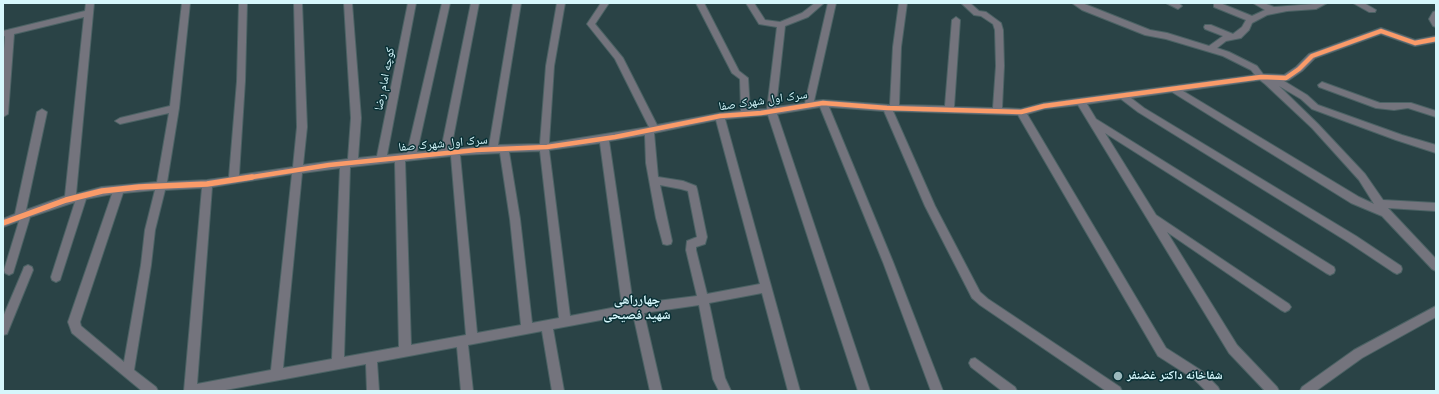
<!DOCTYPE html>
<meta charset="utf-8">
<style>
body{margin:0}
#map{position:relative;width:1439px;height:394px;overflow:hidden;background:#2a4346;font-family:"Varela Round",sans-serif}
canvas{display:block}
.frame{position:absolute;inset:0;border:4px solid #d6f7fc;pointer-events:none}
</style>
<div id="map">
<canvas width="1439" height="394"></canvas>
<div class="frame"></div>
</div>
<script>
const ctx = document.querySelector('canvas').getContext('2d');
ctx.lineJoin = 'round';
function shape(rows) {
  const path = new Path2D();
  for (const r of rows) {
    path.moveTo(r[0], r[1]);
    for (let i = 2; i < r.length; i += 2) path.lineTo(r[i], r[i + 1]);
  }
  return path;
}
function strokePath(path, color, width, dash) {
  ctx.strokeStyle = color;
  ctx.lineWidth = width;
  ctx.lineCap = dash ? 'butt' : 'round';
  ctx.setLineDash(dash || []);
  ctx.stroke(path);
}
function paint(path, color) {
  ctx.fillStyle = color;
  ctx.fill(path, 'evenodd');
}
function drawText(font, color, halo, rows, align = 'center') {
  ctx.font = font + ' "Varela Round","Noto Naskh Arabic",sans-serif';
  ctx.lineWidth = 3;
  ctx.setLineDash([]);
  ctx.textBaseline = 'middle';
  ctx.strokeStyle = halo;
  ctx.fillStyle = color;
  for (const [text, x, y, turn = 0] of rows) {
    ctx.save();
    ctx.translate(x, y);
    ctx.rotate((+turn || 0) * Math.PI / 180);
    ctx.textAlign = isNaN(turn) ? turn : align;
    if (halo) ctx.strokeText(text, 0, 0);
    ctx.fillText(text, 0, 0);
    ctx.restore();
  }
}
const minor = shape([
 [86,3,94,3,76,194,102,187,157,182,169,113,120,124,115,121,120,118,170,106,182,3,190,3,179,108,167,182,207,180,229,177,237,81,239,3,247,3,245,81,239,175,293,167,297,127,294,3,302,3,307,127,303,165,348,159,351,118,344,3,352,3,361,118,358,158,377,156,408,3,416,3,387,155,407,153,442,3,450,3,417,152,441,150,471,3,479,3,451,149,489,146,513,3,521,3,498,145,540,144,546,66,557,3,565,3,554,66,549,143,649,127,615,59,587,24,601,3,609,3,595,24,623,58,657,125,720,113,741,111,740,79,732,73,696,3,704,3,739,71,748,78,750,110,767,109,777,27,759,24,746,3,754,3,765,20,780,22,802,13,815,3,824,3,808,17,785,26,776,107,805,103,828,3,836,3,814,101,823,100,890,105,893,47,899,3,907,3,901,47,899,105,945,106,952,20,956,17,960,20,954,107,993,108,996,66,995,30,993,24,981,16,974,15,961,3,970,3,979,11,986,12,1001,23,1003,30,1004,66,1002,108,1021,109,1044,103,1255,75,1251,70,1223,56,1166,39,1145,35,1082,10,1072,3,1082,3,1150,30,1167,33,1209,46,1223,36,1205,29,1204,27,1205,25,1211,25,1233,34,1242,27,1246,20,1214,7,1214,3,1220,3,1252,16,1265,10,1253,3,1264,3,1274,7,1327,3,1316,9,1287,11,1267,15,1252,23,1249,30,1241,38,1226,41,1217,48,1229,52,1257,66,1263,74,1284,75,1296,67,1309,54,1381,28,1415,40,1436,36,1436,42,1415,46,1381,34,1315,58,1302,71,1289,80,1284,81,1307,95,1318,105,1402,135,1436,145,1436,153,1396,140,1312,109,1301,99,1279,86,1318,124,1365,174,1383,200,1436,203,1436,211,1388,208,1436,259,1436,271,1432,269,1382,216,1351,203,1172,92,1131,98,1144,108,1356,236,1401,266,1402,269,1401,272,1397,274,1393,272,1348,242,1138,112,1121,99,1087,104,1096,119,1334,267,1335,270,1334,273,1330,275,1326,273,1105,133,1156,215,1289,304,1291,307,1289,310,1285,312,1281,310,1167,232,1237,345,1277,387,1279,391,1265,391,1229,353,1078,105,1044,109,1027,114,1166,348,1202,371,1218,387,1220,391,1206,391,1194,379,1158,356,1018,115,893,111,935,206,980,292,988,299,1120,387,1122,391,1106,391,980,305,972,298,925,206,884,111,829,107,893,262,943,391,931,391,883,262,820,107,777,114,870,391,858,391,768,115,725,119,800,391,788,391,762,293,709,303,725,378,731,391,719,391,713,379,699,305,644,313,662,391,650,391,633,314,553,329,564,391,552,391,542,331,468,345,473,391,461,391,457,347,377,362,379,391,367,391,366,364,220,391,184,391,202,188,165,190,155,230,151,265,134,370,156,387,158,391,142,391,72,333,68,322,112,194,86,199,60,280,56,282,52,280,51,277,75,202,30,217,13,273,9,275,5,273,4,270,19,221,3,227,3,219,15,214,37,112,42,109,47,112,26,210,65,196,84,17,14,34,8,114,3,117,3,63,5,36,3,37,3,31,85,11,86,3],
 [1260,80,1265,84,1312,128,1359,180,1374,204,1359,197,1183,91,1260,80],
 [716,120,760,284,707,294,696,250,696,247,705,244,707,237,697,189,696,186,683,181,658,177,654,133,716,120],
 [645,135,646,163,656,218,663,244,667,245,671,244,672,241,660,185,681,189,688,191,697,237,687,241,686,250,697,296,633,304,609,141,645,135],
 [600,143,622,306,570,316,549,150,600,143],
 [540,151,559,318,532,323,520,219,509,152,540,151],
 [500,153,510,219,521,325,477,333,460,155,500,153],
 [451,156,466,335,411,345,405,161,451,156],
 [395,162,399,347,344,357,350,167,395,162],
 [340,168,332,359,283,368,302,173,340,168],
 [292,174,271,370,197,384,212,187,292,174],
 [155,190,145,230,141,265,124,362,81,326,80,322,123,193,155,190],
 [1166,3,1178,3,1182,6,1178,9,1166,3],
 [1353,3,1364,3,1376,10,1375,12,1369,12,1353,3],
 [1436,11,1436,27,1433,26,1429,19,1433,12,1436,11],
 [1322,82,1380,103,1411,103,1436,111,1436,117,1408,108,1394,110,1376,108,1319,87,1318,85,1322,82],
 [28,265,32,267,33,270,7,334,3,335,3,317,23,270,24,267,28,265],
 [1436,306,1436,317,1362,358,1316,391,1300,391,1302,387,1354,350,1436,306],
 [975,358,1015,387,1017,391,1002,391,971,367,969,363,971,359,975,358]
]);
strokePath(minor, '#4b6264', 2);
paint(minor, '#74747d');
strokePath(shape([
 [246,178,329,165,476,150,547,147,615,137,720,116,761,113,823,103,887,108,1021,112,1044,106,1261,77,1286,78,1299,69,1312,56,1381,31,1415,43,1436,39]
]), '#fa9b69', 4.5);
strokePath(shape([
 [3,223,66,200,102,191,139,187,207,184,252,177]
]), '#fa9b69', 5.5);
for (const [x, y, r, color] of [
 [1118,376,5,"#9ab8bc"]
]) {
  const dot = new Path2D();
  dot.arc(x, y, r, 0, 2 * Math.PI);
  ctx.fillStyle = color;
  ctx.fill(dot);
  strokePath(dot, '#0a3136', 1.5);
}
drawText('12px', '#d6f7fc', '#0a3136', [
 ["کوچه امام رضا",385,79,-79],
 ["سرک اول شهرک صفا",763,101,-8],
 ["سرک اول شهرک صفا",443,144,-5]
]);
drawText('bold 12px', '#d6f7fc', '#0a3136', [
 ["شفاخانه داکتر غضنفر",1127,376]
], 'left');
drawText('bold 13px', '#d6f7fc', '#0a3136', [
 ["چهارراهی",637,301],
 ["شهید فصیحی",637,316]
]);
</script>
